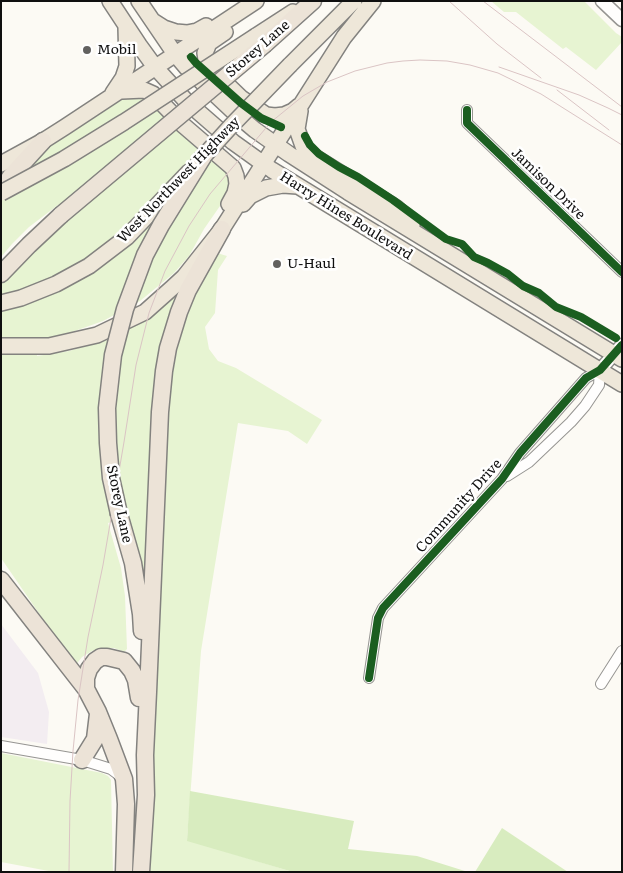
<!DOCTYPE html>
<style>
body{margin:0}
#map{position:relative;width:623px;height:873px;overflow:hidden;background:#fcfaf4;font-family:Literata,serif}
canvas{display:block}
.frame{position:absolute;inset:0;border:2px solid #0f0f0f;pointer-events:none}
</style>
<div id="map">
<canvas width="623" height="873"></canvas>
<div class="frame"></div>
</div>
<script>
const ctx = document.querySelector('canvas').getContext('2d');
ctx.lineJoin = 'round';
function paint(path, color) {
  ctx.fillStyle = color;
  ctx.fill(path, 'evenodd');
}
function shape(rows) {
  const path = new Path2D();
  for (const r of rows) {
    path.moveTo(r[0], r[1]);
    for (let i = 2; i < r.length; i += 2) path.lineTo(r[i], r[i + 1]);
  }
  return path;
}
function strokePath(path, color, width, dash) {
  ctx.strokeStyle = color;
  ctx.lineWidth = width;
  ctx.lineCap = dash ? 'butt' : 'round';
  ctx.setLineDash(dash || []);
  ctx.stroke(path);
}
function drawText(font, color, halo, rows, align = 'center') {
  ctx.font = font + ' Literata,serif';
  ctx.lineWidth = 5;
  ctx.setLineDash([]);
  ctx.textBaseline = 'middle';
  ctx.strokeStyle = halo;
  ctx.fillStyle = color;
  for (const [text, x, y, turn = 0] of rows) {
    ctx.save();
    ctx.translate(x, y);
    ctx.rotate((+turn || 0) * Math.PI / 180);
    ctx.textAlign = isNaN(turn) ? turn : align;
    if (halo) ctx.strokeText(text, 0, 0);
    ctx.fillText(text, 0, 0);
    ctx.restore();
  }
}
paint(shape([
 [1,624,38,673,49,712,47,744,1,737]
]), '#f3edf1');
paint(shape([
 [491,1,584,1,616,33,622,37,622,42,596,70,566,47,563,49,516,12,504,12],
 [135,93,141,94,225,168,231,180,229,193,204,229,189,256,174,273,140,301,103,321,55,338,37,339,37,356,69,351,85,346,127,328,185,288,176,304,145,590,125,518,108,523,121,568,125,596,127,649,124,652,114,648,103,648,92,651,82,657,75,666,1,558,1,285,9,274,69,218,58,205,29,227,12,244,1,257,1,199,30,166,49,147,65,134,109,104],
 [217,253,227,256,218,270,215,313,205,327,209,349,218,361,236,368,322,420,307,444,288,431,238,423,201,651,187,840,293,872,149,872,166,445,171,384,180,334,193,295],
 [1,753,102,773,108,776,111,780,113,872,54,872,1,862]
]), '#e7f4d2');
paint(shape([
 [190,791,354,821,348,849,417,856,468,872,293,872,187,841],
 [502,828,568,872,475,872]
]), '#d8ecbf');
const minor = shape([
 [467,110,467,123,622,272],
 [507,476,529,462,571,422,585,406,599,385,600,370],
 [369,678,378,618,383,608,502,479,520,453,586,378,600,370],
 [601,684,622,651],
 [1,746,82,760,111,769,123,778]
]);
const tertiary = shape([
 [602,1,622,20],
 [600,370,622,345]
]);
const primary = shape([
 [110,1,139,45,155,67,187,102,233,142,272,170,622,384],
 [139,1,175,54,186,67,236,114,255,130,289,154,348,192,622,359],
 [153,21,164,28,176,32,187,33,197,31,206,26],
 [225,32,209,43,205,53,206,60,212,70,241,98,266,115,275,116,284,115,293,111,299,106],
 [256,36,293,12],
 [290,65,354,1],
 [122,91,144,90,153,94,183,125,233,168,236,176,237,184,235,193,229,204],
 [113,93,123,78,127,66,126,27],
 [300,111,297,129,303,146,311,155,396,208,408,219,412,225],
 [1,164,43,141,65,127,256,1],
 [243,204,250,196,266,188,283,185,297,186],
 [1,303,21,298,56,284,89,266,127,237,189,172],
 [1,346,49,346,97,335,145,312,172,288,184,277,222,229,344,37,373,1]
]);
const trunk = shape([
 [265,44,313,1],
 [1,190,11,176,43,141],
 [1,274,29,245,61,215],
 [119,514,133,563,141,614,142,631],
 [1,580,86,689,98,712,109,739,124,779,126,804,124,872],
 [86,689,86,678,89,669,95,661,101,657,107,657,124,661,132,671,136,680,139,698],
 [148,692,160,412,164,371,168,348,179,312,188,290,222,229],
 [82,760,95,739,98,714],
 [141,872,146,795,145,755,148,692,146,681]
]);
strokePath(minor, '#969592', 12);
strokePath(tertiary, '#969592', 15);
strokePath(primary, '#83827f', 18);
strokePath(trunk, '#83827f', 19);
strokePath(minor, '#fffefd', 10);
strokePath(tertiary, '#fffefd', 12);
strokePath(primary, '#eee7d9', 15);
strokePath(trunk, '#ece3d7', 16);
strokePath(shape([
 [449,1,497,44,541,78],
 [483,1,622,107],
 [499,67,579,95,608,108,622,115],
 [557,90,609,130],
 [69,872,70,801,73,751,78,700,88,637,103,565,124,442,136,365,149,313,165,271,189,226,210,194,271,122,303,96,327,82,355,71,387,63,403,61,420,60,447,61,470,65,498,73,541,94,622,145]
]), '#dac4c4', 1);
const primaryBridge = shape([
 [203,157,231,126,290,65],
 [1,193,64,159,124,122,256,36]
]);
const trunkBridge = shape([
 [61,215,265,44],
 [119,514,111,478,108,443,107,408,113,355,125,309,145,255,161,225,203,157]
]);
strokePath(primaryBridge, '#83827f', 18, []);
strokePath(trunkBridge, '#83827f', 19, []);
strokePath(primaryBridge, '#eee7d9', 15);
strokePath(trunkBridge, '#ece3d7', 16);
strokePath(shape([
 [191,57,196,63,241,103,261,118,281,127],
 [467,110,467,123,622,272],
 [305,136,310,145,319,154,339,167,358,177,393,200,446,239,462,244,474,257,488,263,508,274,523,286,539,293,556,307,581,317,616,338],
 [369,678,378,618,383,608,502,479,520,453,586,378,600,370,622,345]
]), '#1b5e20', 8);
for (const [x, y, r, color] of [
 [87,50,5,"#62615f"],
 [277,264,5,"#62615f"]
]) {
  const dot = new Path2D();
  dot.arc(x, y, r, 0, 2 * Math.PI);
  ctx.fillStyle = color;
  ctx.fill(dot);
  strokePath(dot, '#fff', 2);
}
drawText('14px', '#0f0f0f', '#fff', [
 ["Storey Lane",258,49,-41],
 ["West Northwest Highway",179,180,-46],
 ["Jamison Drive",548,184,44],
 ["Harry Hines Boulevard",346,216,32],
 ["Storey Lane",119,504,78],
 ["Community Drive",459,506,-48]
]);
drawText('14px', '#0f0f0f', '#fff', [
 ["Mobil",97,50],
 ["U-Haul",287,264]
], 'left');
</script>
